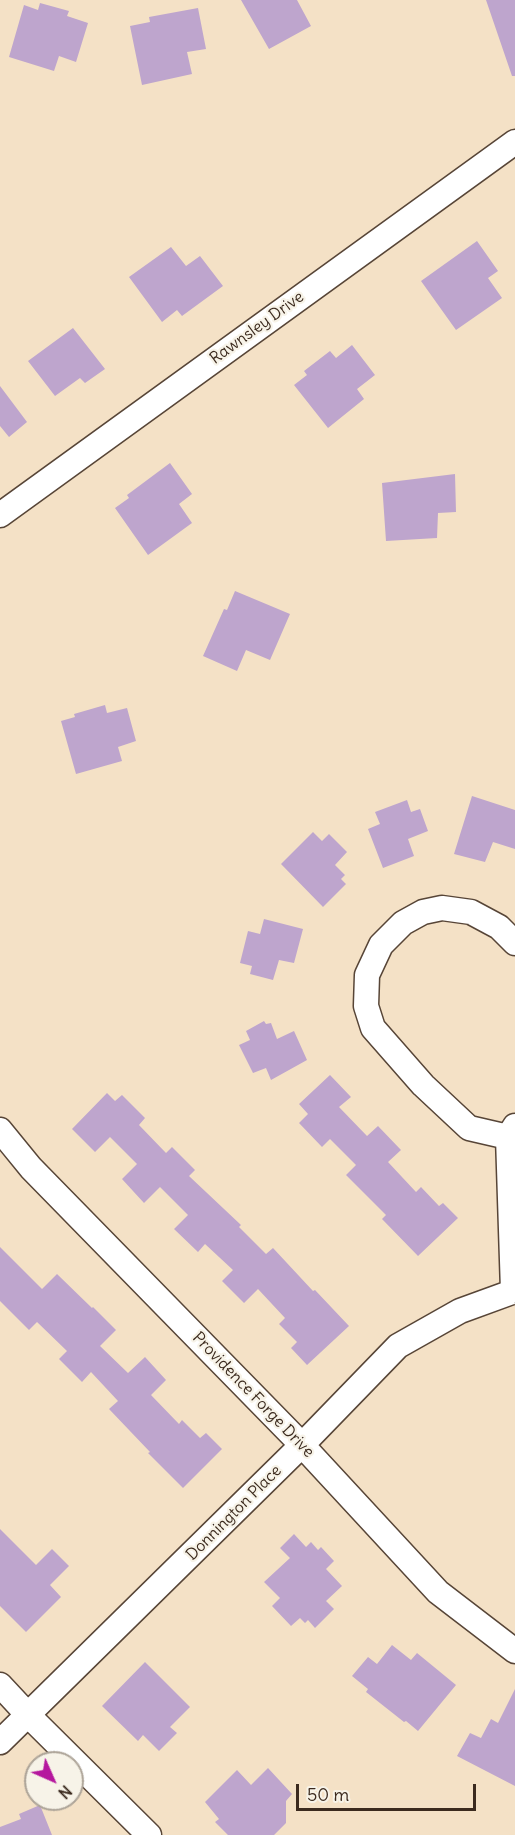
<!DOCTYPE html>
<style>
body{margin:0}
#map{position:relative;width:515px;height:1835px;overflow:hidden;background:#f4e1c6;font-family:Delius,sans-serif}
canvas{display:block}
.north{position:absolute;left:24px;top:1751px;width:60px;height:60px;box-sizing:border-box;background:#f7f3e8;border:2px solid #aca397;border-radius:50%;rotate:135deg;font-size:16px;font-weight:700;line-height:24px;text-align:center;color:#3b2a1e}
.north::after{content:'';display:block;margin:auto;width:21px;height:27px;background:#b5179e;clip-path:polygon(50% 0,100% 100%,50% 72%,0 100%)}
.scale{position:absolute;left:296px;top:1784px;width:180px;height:27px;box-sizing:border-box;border:3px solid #3b2a1e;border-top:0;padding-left:8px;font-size:18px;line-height:21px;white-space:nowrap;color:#3b2a1e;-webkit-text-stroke:4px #f7f3e8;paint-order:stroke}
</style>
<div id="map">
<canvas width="515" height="1835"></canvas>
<div class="north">N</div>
<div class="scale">50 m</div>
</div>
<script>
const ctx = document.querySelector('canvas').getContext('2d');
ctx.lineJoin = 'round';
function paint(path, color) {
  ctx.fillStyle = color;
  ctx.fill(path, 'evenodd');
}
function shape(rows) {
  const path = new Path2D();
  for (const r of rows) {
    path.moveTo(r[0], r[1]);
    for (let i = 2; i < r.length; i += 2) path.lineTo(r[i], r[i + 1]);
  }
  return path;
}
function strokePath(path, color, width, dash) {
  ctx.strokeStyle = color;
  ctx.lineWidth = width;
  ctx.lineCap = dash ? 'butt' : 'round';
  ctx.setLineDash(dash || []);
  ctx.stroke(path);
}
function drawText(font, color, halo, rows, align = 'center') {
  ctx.font = font + ' Delius,sans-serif';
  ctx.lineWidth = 4.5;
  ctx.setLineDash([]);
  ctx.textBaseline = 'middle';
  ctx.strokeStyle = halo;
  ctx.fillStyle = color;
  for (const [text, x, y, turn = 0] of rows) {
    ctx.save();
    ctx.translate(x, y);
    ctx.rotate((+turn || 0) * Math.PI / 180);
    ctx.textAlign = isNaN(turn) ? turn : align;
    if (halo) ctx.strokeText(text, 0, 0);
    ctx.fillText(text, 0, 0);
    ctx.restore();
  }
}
paint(shape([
 [241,0,297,0,311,26,269,49],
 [486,0,515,0,515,76,512,76],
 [40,3,69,11,67,16,88,23,76,62,59,56,54,71,9,57,24,5,38,10],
 [198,8,206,49,187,52,192,74,142,85,130,26,150,22,149,17],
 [477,241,498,271,488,278,502,298,456,330,421,281],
 [171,247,186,266,200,256,223,286,182,316,177,310,162,322,129,277],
 [73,328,105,369,85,383,80,378,55,396,28,361],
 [352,345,375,375,357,389,364,399,328,428,294,385,307,375,304,371,330,351,336,358],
 [0,386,27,422,9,437,0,426],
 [170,463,192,494,179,504,192,523,148,555,115,508,129,498,127,495],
 [455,474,456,512,438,513,437,538,386,541,382,483],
 [235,591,290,614,270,660,246,650,237,671,203,656,224,609,227,610],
 [105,705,107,713,127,708,136,741,118,747,122,761,76,774,61,721,75,717,74,714],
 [472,796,515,810,515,849,493,842,485,862,454,854],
 [407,800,411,812,420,809,428,831,408,839,414,856,383,868,368,829,380,824,375,812],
 [313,832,322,841,329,834,347,852,335,865,345,875,341,879,346,884,323,907,281,864],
 [264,919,303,929,294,963,279,960,273,980,250,974,252,966,240,963,248,931,260,934],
 [264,1021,266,1024,271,1023,277,1039,294,1031,307,1060,271,1080,266,1068,253,1073,239,1045,250,1040,246,1031],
 [330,1075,351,1097,339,1107,367,1136,378,1126,401,1150,388,1162,416,1192,421,1187,439,1206,443,1203,458,1218,418,1256,382,1219,386,1215,346,1175,356,1165,330,1139,322,1147,299,1123,308,1114,299,1104],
 [107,1093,115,1101,122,1095,145,1118,139,1125,166,1153,172,1147,195,1170,189,1176,241,1225,239,1227,266,1254,273,1248,313,1291,315,1290,349,1326,307,1365,291,1348,297,1342,279,1324,285,1318,258,1289,244,1303,222,1281,233,1270,205,1244,198,1252,174,1229,188,1215,160,1187,144,1203,122,1179,137,1164,110,1137,95,1152,72,1129],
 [0,1247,42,1289,57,1274,92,1308,93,1307,116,1330,100,1346,128,1373,145,1357,166,1380,151,1395,179,1424,182,1420,200,1438,206,1433,222,1449,183,1488,148,1453,150,1452,109,1409,118,1401,91,1372,82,1382,59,1359,67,1351,37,1322,29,1330,0,1301],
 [0,1529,36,1565,52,1549,69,1566,50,1585,61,1597,26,1632,0,1606],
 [294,1534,306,1547,311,1542,318,1550,321,1547,334,1561,326,1569,342,1586,326,1601,334,1609,315,1628,308,1620,305,1623,300,1618,291,1626,272,1606,280,1598,264,1582,290,1558,280,1548],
 [392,1645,411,1660,417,1653,456,1685,418,1731,406,1721,404,1722,366,1692,368,1689,352,1676,368,1657,377,1664],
 [145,1662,190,1707,170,1727,177,1733,159,1751,143,1735,138,1741,102,1706],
 [515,1689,515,1786,457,1756,470,1733,481,1738,491,1719,498,1723],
 [268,1768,292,1794,286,1801,286,1823,274,1835,228,1835,215,1822,219,1819,205,1802,237,1770,251,1785],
 [40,1805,52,1835,0,1835,0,1827,21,1819,19,1814]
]), '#bea5cd');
const minor = shape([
 [0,515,515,142],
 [0,1130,31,1168,302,1445,438,1592,515,1651],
 [508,1137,469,1128,423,1085,373,1028,366,1006,367,975,381,945,403,923,423,912,442,908,471,912,499,927,515,943],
 [513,1291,508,1137,515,1126],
 [0,1685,28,1715,149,1835],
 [0,1742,302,1445,398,1346,460,1311,515,1291]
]);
strokePath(minor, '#574537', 27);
strokePath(minor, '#fff', 24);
drawText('16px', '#3b2a1e', '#f7f3e8', [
 ["Rawnsley Drive",257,328,-36],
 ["Providence Forge Drive",253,1395,46],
 ["Donnington Place",234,1513,-45]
]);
</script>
